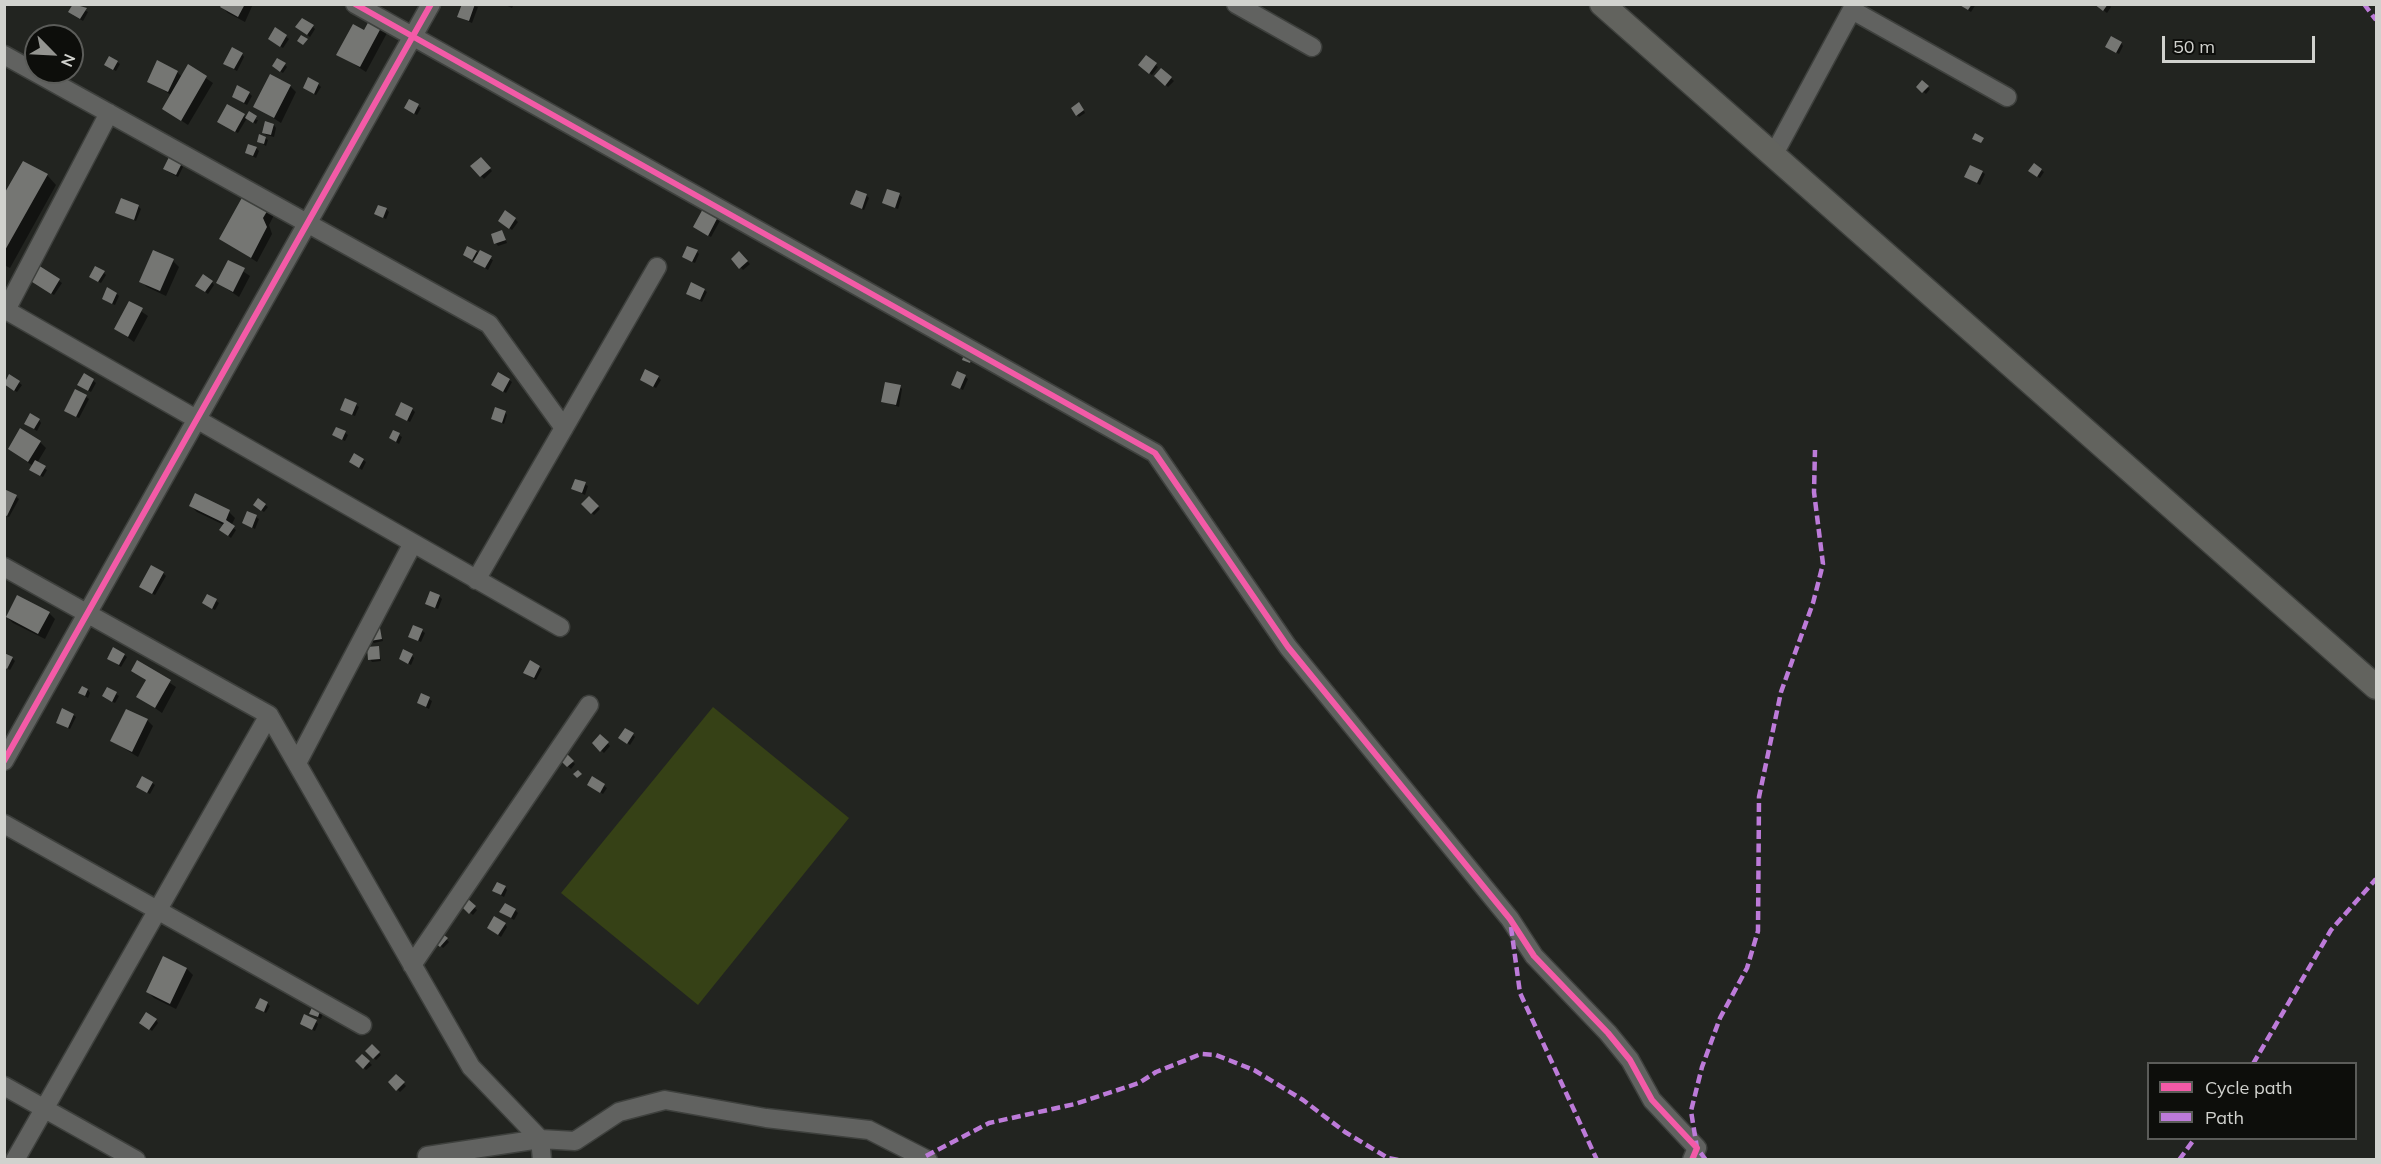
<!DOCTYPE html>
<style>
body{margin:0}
#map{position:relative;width:2381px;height:1164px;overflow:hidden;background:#222420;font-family:Mulish,sans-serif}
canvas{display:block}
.frame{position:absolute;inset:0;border:6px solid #d1d2ce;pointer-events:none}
.legend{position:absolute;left:2147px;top:1062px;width:210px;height:78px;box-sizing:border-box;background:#0d0e0b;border:2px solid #5b5c59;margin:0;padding:8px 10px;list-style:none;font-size:18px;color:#d1d2ce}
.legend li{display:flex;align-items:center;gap:12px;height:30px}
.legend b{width:30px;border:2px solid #5b5c59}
.north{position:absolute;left:24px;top:24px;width:60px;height:60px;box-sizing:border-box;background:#0d0e0b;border:2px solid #5b5c59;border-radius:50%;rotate:114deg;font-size:16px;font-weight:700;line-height:24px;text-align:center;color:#d1d2ce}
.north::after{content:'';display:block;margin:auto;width:21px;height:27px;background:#949591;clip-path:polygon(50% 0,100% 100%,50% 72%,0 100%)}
.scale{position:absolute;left:2162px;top:36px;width:153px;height:27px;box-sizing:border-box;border:3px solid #d1d2ce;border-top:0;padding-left:8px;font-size:18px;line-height:21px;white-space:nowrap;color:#d1d2ce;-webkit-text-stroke:4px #0d0e0b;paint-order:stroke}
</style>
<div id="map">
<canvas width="2381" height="1164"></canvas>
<div class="frame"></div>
<ul class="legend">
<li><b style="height:8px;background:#f35aa7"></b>Cycle path</li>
<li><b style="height:8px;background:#bd7bd9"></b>Path</li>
</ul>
<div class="north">N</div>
<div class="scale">50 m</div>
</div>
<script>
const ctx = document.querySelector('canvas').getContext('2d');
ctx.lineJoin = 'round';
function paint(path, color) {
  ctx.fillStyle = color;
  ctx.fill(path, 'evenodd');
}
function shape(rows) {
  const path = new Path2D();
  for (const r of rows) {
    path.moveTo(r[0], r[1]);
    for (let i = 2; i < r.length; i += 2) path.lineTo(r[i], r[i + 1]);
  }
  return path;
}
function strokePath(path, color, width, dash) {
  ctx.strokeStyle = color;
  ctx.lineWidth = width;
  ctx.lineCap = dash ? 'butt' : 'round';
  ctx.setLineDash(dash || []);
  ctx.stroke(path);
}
paint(shape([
 [713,707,849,818,698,1005,561,893]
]), '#364116');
paint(shape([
 [74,4,88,12,83,21,73,15],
 [223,4,253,4,245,22,228,13,222,7],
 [463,4,478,7,472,23,459,17],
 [503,4,514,4,512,8],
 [1959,4,1976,4,1971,12],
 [2096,4,2109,4,2111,7,2107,13],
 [313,27,315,29,310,37,300,29],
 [381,27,387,33,366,72,338,54,365,32],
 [275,29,289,39,283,48,272,41],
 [2121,43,2123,46,2119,54,2110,49],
 [242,54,244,57,237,71,228,66],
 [1146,57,1158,67,1152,75,1140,65],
 [117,62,120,64,116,71,105,65],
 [285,65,287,67,283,73,276,69],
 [188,66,213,83,188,125,164,109,171,95,149,81,177,72,182,77],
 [1161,70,1174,81,1168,87,1156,76],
 [1922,82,1930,89,1926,94,1918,87],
 [318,84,321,87,316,95,304,88],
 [290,86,296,92,281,123,255,106],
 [249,93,252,96,247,105,233,97],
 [410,101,421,108,417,115,406,108],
 [228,106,247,118,258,120,256,124,247,118,238,133,222,124],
 [1082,107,1085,113,1079,117,1077,115],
 [274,125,276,128,274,137,266,135,264,132],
 [265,138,268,140,266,146,258,141],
 [256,148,259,151,256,158,246,153],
 [481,159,492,171,484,179,472,166],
 [181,165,183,167,178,177,167,171],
 [2041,170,2044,172,2040,178,2033,174],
 [1982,172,1985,174,1980,185,1966,177],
 [47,175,56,185,10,268,4,265,4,197],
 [866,195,869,198,864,210,852,204],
 [899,195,902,197,898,209,883,203],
 [244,196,274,215,269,225,272,234,257,262,221,239],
 [138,206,141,209,136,221,117,212],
 [706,207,722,217,711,237,697,229],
 [386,209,389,212,386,219,376,214],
 [515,219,518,222,512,230,502,223],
 [502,231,507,243,498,246,496,243],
 [476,252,493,260,488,270,465,255],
 [697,252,699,254,695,263,686,259],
 [739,253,750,264,743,270,733,259],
 [173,261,179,267,166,296,147,287,141,281],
 [229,262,250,276,239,297,218,283],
 [38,267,62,283,54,295,33,282],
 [104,273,106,275,101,283,93,279],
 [212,282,214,285,208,294,200,288],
 [704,290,707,292,702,302,688,294],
 [117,294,119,296,115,305,106,301],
 [129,303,148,316,134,342,116,329],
 [85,375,96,383,91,392,82,387],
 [10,376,22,385,17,392,8,386],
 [658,377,661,380,656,388,644,382],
 [965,377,968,379,963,390,953,385],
 [509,380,512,382,506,393,492,385],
 [900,387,902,389,899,407,883,401],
 [86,397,89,399,79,418,68,413],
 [356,405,359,407,355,416,345,412],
 [412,409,415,412,410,422,397,415],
 [505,413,507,415,504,424,493,418],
 [39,420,41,423,37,431,29,426],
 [394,432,402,437,399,444,390,438],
 [345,433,348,435,345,441,337,437],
 [40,442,46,448,37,463,47,470,43,477,34,472,33,466,9,449],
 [363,460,366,462,362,470,351,462],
 [576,480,588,486,585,495,573,489],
 [196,495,229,512,235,518,231,526,236,530,231,538,224,532,224,525,197,512,191,506],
 [16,497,19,499,9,517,4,515],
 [589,498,600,509,594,515,583,504],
 [265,505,268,507,264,512,257,507],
 [248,513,259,519,255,529,244,523],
 [163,573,166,576,155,595,144,589],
 [439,596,442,599,438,609,427,604],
 [216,601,219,603,215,610,203,603],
 [49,613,55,619,45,639,13,623,7,617],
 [380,630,383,641,374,643,371,640],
 [422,631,425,633,421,642,410,636],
 [378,648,381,661,372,662,370,659],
 [124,655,127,657,121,667,109,659],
 [412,656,414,658,411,665,401,659],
 [12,658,15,661,10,670,4,667],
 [138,662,176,687,162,713,138,696,147,681,133,671],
 [539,667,542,669,536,680,528,675],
 [108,689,119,696,115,703,107,699],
 [88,690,90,693,88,698,80,693],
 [422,695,432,701,429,709,418,703],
 [73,715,76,717,70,729,58,722],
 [147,720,153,726,138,757,112,741],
 [633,735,635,737,630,745,623,740],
 [601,736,610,746,604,753,594,743],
 [566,756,575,764,571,769,562,760],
 [593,778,607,788,603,794,589,785],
 [152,783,155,785,150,794,140,789],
 [505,887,507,890,504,897,497,893],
 [468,902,477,910,473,915,464,907],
 [515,910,518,913,514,920,504,914],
 [505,924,507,927,501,937,491,930],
 [441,934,449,942,443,948,435,940],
 [164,958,187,969,193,975,176,1009,154,998,148,992],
 [267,1003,270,1006,266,1013,257,1007],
 [324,1010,321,1019,311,1014],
 [156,1020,158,1023,152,1031,144,1025],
 [316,1022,318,1024,315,1031,304,1026],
 [372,1046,381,1055,376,1060,367,1051],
 [362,1056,372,1065,366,1070,357,1061],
 [396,1076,406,1086,400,1092,390,1082]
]), '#0007');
paint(shape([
 [73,4,87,8,80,19,68,12],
 [222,4,245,4,238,17,220,7],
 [462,4,475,4,469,21,457,17],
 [1958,4,1972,4,1968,10],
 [2094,4,2108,4,2103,11],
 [302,18,314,25,307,35,295,27],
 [370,19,382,26,360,67,336,55,353,24,364,30],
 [275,27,287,35,280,47,268,39],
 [301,35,308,39,303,45,297,41],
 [2111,36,2122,42,2116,53,2105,47],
 [232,47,243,53,234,69,223,64],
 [1146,55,1157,63,1149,74,1138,65],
 [109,56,118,61,113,70,104,65],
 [277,58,286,63,280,72,272,66],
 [157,60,178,71,168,92,147,82],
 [188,64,207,76,181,121,162,109],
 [1161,68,1172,77,1165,86,1154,76],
 [270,74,291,85,274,118,253,107],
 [308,77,319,83,314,94,303,88],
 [1922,80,1929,86,1922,93,1916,87],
 [237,85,250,92,244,103,232,97],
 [409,99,419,104,414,114,404,108],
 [1079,102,1084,110,1076,116,1071,108],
 [227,104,245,114,235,132,217,122],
 [249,111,257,116,253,123,245,118],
 [265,121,274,124,271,135,262,133],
 [1975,133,1984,138,1981,143,1972,139],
 [259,134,266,137,264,144,257,142],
 [248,144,257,147,253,156,245,153],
 [169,157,182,163,176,175,163,169],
 [481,157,491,168,480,177,470,166],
 [23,161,48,174,4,252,4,194],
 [2034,163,2042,169,2037,177,2028,171],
 [1970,165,1983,171,1977,183,1964,177],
 [887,189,900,193,895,208,882,203],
 [856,190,867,194,862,209,850,204],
 [244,194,269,208,263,218,267,227,251,258,219,239],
 [121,198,139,205,134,220,115,213],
 [378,205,387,208,383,218,374,214],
 [705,205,720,213,708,236,693,227],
 [505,210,516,218,509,229,498,221],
 [502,230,506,240,494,244,491,234],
 [467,246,477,251,472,260,463,255],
 [687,246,698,250,692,262,682,257],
 [153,250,174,259,160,291,139,282],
 [480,250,492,256,485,268,473,262],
 [739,251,748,261,739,269,731,259],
 [228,260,245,268,233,292,216,283],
 [38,265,60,279,51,294,29,280],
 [95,266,105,271,98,282,89,277],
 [203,274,213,281,205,292,195,286],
 [691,282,705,289,700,300,686,294],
 [107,287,117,293,112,304,102,299],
 [129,301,143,308,128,337,114,329],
 [966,349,974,353,970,363,962,360],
 [645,369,659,376,653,387,640,380],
 [957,371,966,375,960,389,951,385],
 [498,372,510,379,503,392,491,385],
 [84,373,94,379,88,391,77,385],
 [9,374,20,381,14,391,4,384],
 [885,382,901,385,896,405,881,402],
 [75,389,87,395,76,417,64,411],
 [345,398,357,403,352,415,340,410],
 [401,402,413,408,407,421,395,415],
 [495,407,506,411,502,423,491,419],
 [30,413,40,419,34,429,24,424],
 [336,427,346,431,342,440,332,435],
 [20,428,41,441,28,462,8,449],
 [393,430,400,433,396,442,389,438],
 [354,453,364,459,359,468,349,462],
 [35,460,46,466,40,476,29,470],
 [575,479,586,482,582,493,571,489],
 [4,489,17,495,7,516,4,515],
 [195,493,230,510,226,520,235,526,228,536,219,530,224,523,189,506],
 [589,496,599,506,591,514,581,504],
 [258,498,266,504,261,511,253,505],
 [247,511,257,515,252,528,242,523],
 [151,565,164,572,152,594,139,587],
 [430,591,440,595,435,608,425,604],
 [207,594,217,599,212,609,202,603],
 [17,595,50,612,38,634,6,617],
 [413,625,423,629,418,641,408,637],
 [380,628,382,639,370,641,369,629],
 [379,646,380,659,368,660,367,647],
 [113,647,125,654,119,665,107,659],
 [403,649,413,654,408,664,399,659],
 [4,653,13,657,7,669,4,667],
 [137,660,171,680,155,708,136,697,146,680,131,671],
 [530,660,540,666,534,678,523,673],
 [82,686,88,689,85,696,78,693],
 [107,687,117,692,112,702,102,696],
 [421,693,430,697,426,707,417,703],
 [62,708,74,714,68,728,56,723],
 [126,709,148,719,132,752,110,741],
 [625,728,634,733,627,744,618,738],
 [600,734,609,742,600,752,592,743],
 [566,753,574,761,567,767,560,760],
 [578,770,582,774,577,778,573,774],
 [142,776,153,782,147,793,136,787],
 [592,776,605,784,600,793,587,785],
 [497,882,506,886,501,895,492,891],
 [468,899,476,906,469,914,462,907],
 [505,903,516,909,511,918,499,912],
 [494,916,506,923,498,935,487,928],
 [440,932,448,938,440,947,433,941],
 [163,956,187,968,170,1004,146,992],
 [260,998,268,1002,264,1012,255,1008],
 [314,1003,322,1006,318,1017,309,1014],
 [146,1012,157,1019,149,1030,139,1023],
 [304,1014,317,1020,312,1030,300,1024],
 [372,1044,380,1052,373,1059,365,1051],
 [362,1054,370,1061,363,1069,355,1061],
 [396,1074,405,1082,396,1091,388,1082]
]), '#757673');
const street = shape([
 [355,4,1155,453,1288,647,1510,919,1534,956,1608,1033,1630,1060,1652,1100,1697,1148,1692,1160],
 [1236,4,1312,47],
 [1852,10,2007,97],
 [4,55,489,324,564,428],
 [1774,154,1855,4],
 [4,309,560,627],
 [6,310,109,113],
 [4,567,269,715,471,1067,540,1139,542,1160],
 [476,580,657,267],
 [4,761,431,4],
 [297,763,413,543],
 [4,824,362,1025],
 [412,965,589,705],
 [4,1086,136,1160],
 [427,1156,540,1139,575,1141,619,1112,665,1100,766,1118,869,1130,928,1160],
 [15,1160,269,715]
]);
const secondary = shape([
 [1602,4,2376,687]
]);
strokePath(street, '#3e403d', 21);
strokePath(secondary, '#3e403d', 27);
strokePath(street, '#616260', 18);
strokePath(secondary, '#62635e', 24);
strokePath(shape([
 [2364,4,2376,20],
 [1511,927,1520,993,1597,1160],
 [2253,1064,2331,930,2376,879],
 [926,1156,989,1123,1075,1104,1139,1083,1156,1072,1201,1054,1216,1055,1254,1070,1303,1100,1345,1132,1388,1158,1399,1160],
 [1706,1160,1697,1148,1691,1111,1702,1067,1720,1018,1747,968,1758,931,1759,797,1781,692,1813,603,1823,564,1814,492,1815,450],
 [2179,1160,2195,1138]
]), '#bd7bd9', 4.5, [9, 4.5]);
strokePath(shape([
 [355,4,1155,453,1288,647,1510,919,1534,956,1608,1033,1630,1060,1652,1100,1697,1148,1692,1160],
 [4,761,431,4]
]), '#f35aa7', 6);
</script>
